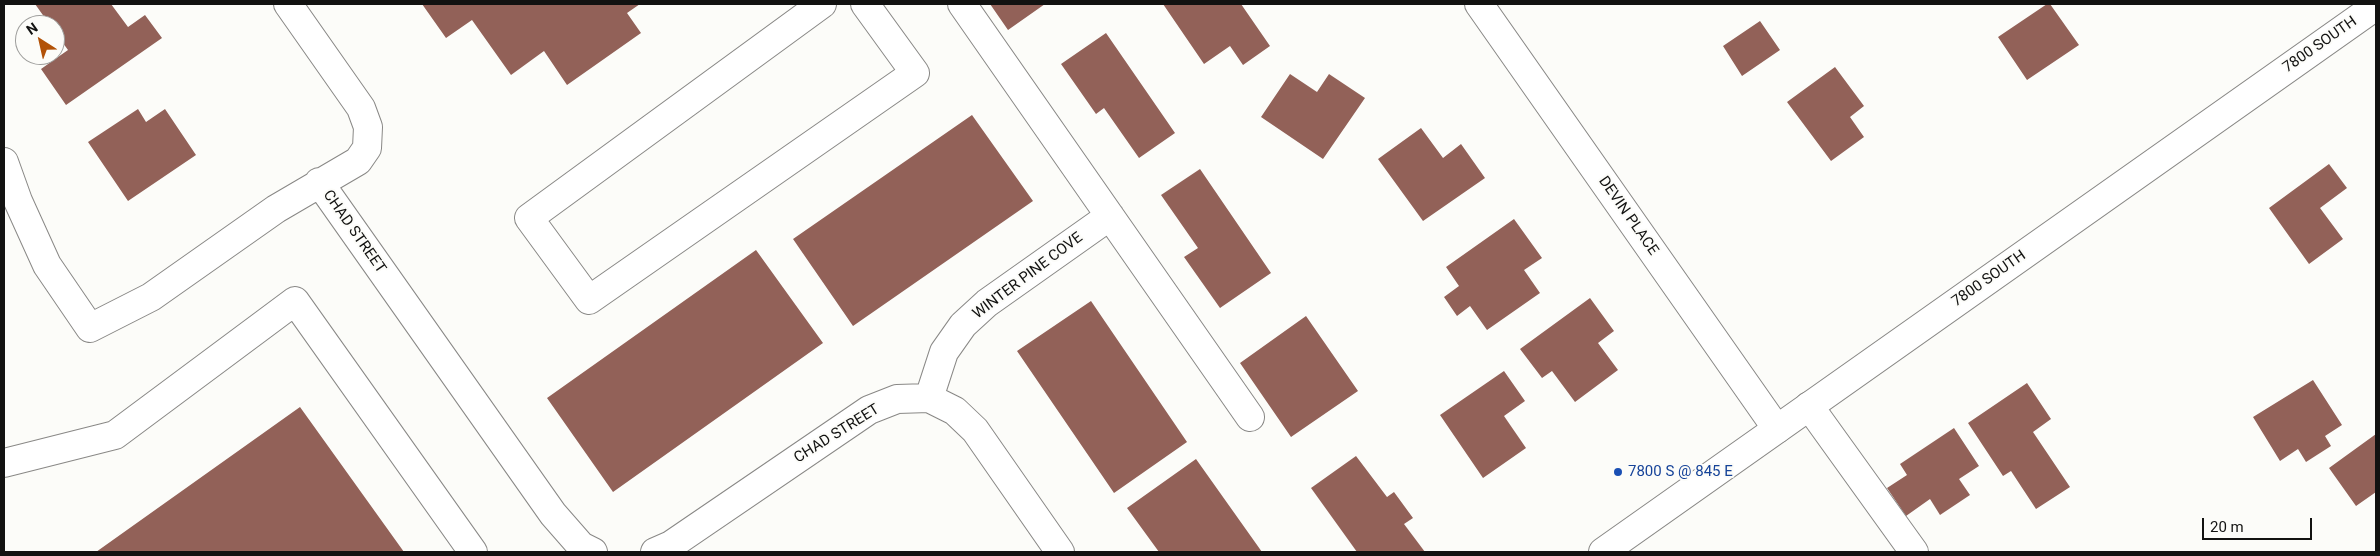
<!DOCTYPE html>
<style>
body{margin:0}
#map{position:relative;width:2380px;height:556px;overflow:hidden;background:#fcfcf9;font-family:Roboto,sans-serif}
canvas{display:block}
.frame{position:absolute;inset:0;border:5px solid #121211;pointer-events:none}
.north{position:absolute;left:15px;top:15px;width:50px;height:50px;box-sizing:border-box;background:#fcfcf9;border:1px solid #9e9e9c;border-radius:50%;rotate:325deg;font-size:14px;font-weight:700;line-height:20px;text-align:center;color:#121211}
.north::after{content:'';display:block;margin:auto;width:18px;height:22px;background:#b25208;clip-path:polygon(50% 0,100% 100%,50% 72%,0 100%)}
.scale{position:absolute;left:2202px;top:518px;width:110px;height:22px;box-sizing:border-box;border:2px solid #121211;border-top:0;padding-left:6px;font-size:15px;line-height:18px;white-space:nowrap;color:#121211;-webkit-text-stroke:4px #fcfcf9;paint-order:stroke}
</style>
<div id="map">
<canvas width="2380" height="556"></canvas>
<div class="frame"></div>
<div class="north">N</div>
<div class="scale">20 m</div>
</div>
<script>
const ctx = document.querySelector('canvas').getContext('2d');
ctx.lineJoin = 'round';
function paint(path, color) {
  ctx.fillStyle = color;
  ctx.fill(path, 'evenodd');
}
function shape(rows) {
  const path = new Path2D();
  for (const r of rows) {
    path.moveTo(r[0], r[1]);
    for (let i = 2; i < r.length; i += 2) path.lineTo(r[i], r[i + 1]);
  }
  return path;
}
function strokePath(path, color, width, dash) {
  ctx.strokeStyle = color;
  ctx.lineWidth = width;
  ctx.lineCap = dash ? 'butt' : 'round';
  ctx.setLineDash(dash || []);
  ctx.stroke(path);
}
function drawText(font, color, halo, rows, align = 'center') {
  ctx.font = font + ' Roboto,sans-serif';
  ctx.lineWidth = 4;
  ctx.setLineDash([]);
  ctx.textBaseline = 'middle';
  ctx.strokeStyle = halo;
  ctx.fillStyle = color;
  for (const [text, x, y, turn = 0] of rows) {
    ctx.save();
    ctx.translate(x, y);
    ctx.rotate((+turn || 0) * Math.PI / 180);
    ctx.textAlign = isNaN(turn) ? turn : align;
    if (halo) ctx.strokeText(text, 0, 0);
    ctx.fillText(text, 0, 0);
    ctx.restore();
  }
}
paint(shape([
 [35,4,111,4,128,27,145,15,162,38,66,105,41,69,68,50,55,32,55,25,50,25],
 [422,4,640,4,627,13,641,33,567,85,544,51,511,75,472,20,446,38],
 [990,4,1045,4,1008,30],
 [1163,4,1241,4,1270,46,1243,65,1230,46,1204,64],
 [2047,4,2050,4,2079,45,2027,80,1998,37],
 [1760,21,1780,50,1742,76,1723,46],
 [1106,33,1175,133,1139,158,1104,108,1096,114,1061,64],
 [1835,67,1864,106,1850,117,1864,137,1831,161,1787,102],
 [1290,74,1317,92,1329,74,1365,98,1323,159,1261,117],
 [138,109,146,122,165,109,196,155,128,201,88,142],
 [972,115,1033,201,853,326,793,239],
 [1421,128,1443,158,1461,144,1485,178,1423,221,1378,159],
 [2329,164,2347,188,2320,208,2343,239,2309,264,2269,208],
 [1200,169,1271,273,1220,308,1184,257,1198,248,1161,195],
 [1514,219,1542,258,1524,270,1540,293,1487,330,1470,306,1457,316,1444,297,1459,286,1446,267],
 [756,250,823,343,613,492,547,398],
 [1590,298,1614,331,1598,343,1618,370,1575,402,1552,371,1542,378,1520,349],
 [1091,301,1187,442,1114,493,1017,351],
 [1306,316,1358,391,1291,437,1240,363],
 [1504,371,1525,401,1504,416,1526,448,1483,478,1440,415],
 [2313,380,2342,425,2325,436,2331,446,2306,462,2298,449,2280,461,2253,417],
 [2027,383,2051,419,2033,432,2070,487,2036,509,2011,471,2003,476,1968,423],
 [300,407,404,552,96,552],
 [1954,428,1979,466,1959,479,1970,495,1940,515,1930,499,1906,516,1887,488,1907,475,1900,464],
 [2376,434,2376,492,2356,506,2329,468],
 [1356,456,1387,497,1394,492,1413,518,1404,524,1425,552,1357,552,1311,488],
 [1196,459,1262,552,1159,552,1127,508]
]), '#926158');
const minor = shape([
 [822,4,529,218,589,300,915,73,865,4],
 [962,4,1250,417],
 [1479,4,1777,429],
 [4,162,18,201,47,265,90,328,151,297,276,209,358,161,367,148,368,127,361,108,288,4],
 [319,182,553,514,581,546,593,552],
 [929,398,944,352,963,325,987,303,1110,216],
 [1809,406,1914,552],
 [4,463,115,435,295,301,473,552],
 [655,552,671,545,869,410,897,399,929,398,955,411,975,430,1060,552]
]);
const major = shape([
 [1603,552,2376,6]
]);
strokePath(minor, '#898886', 30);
strokePath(major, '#898886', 30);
strokePath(minor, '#fff', 28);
strokePath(major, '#fff', 28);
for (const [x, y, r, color] of [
 [1618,472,5,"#1a4fb4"]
]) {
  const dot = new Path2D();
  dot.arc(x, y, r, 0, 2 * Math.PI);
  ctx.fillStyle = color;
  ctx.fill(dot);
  strokePath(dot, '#fcfcf9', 2);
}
drawText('15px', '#121211', '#fcfcf9', [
 ["7800 SOUTH",2320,45,-35],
 ["DEVIN PLACE",1628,216,55],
 ["CHAD STREET",354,232,55],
 ["WINTER PINE COVE",1028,276,-37],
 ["7800 SOUTH",1989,279,-35],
 ["CHAD STREET",837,434,-32]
]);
drawText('15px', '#164399', '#fcfcf9', [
 ["7800 S @ 845 E",1628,472]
], 'left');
</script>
